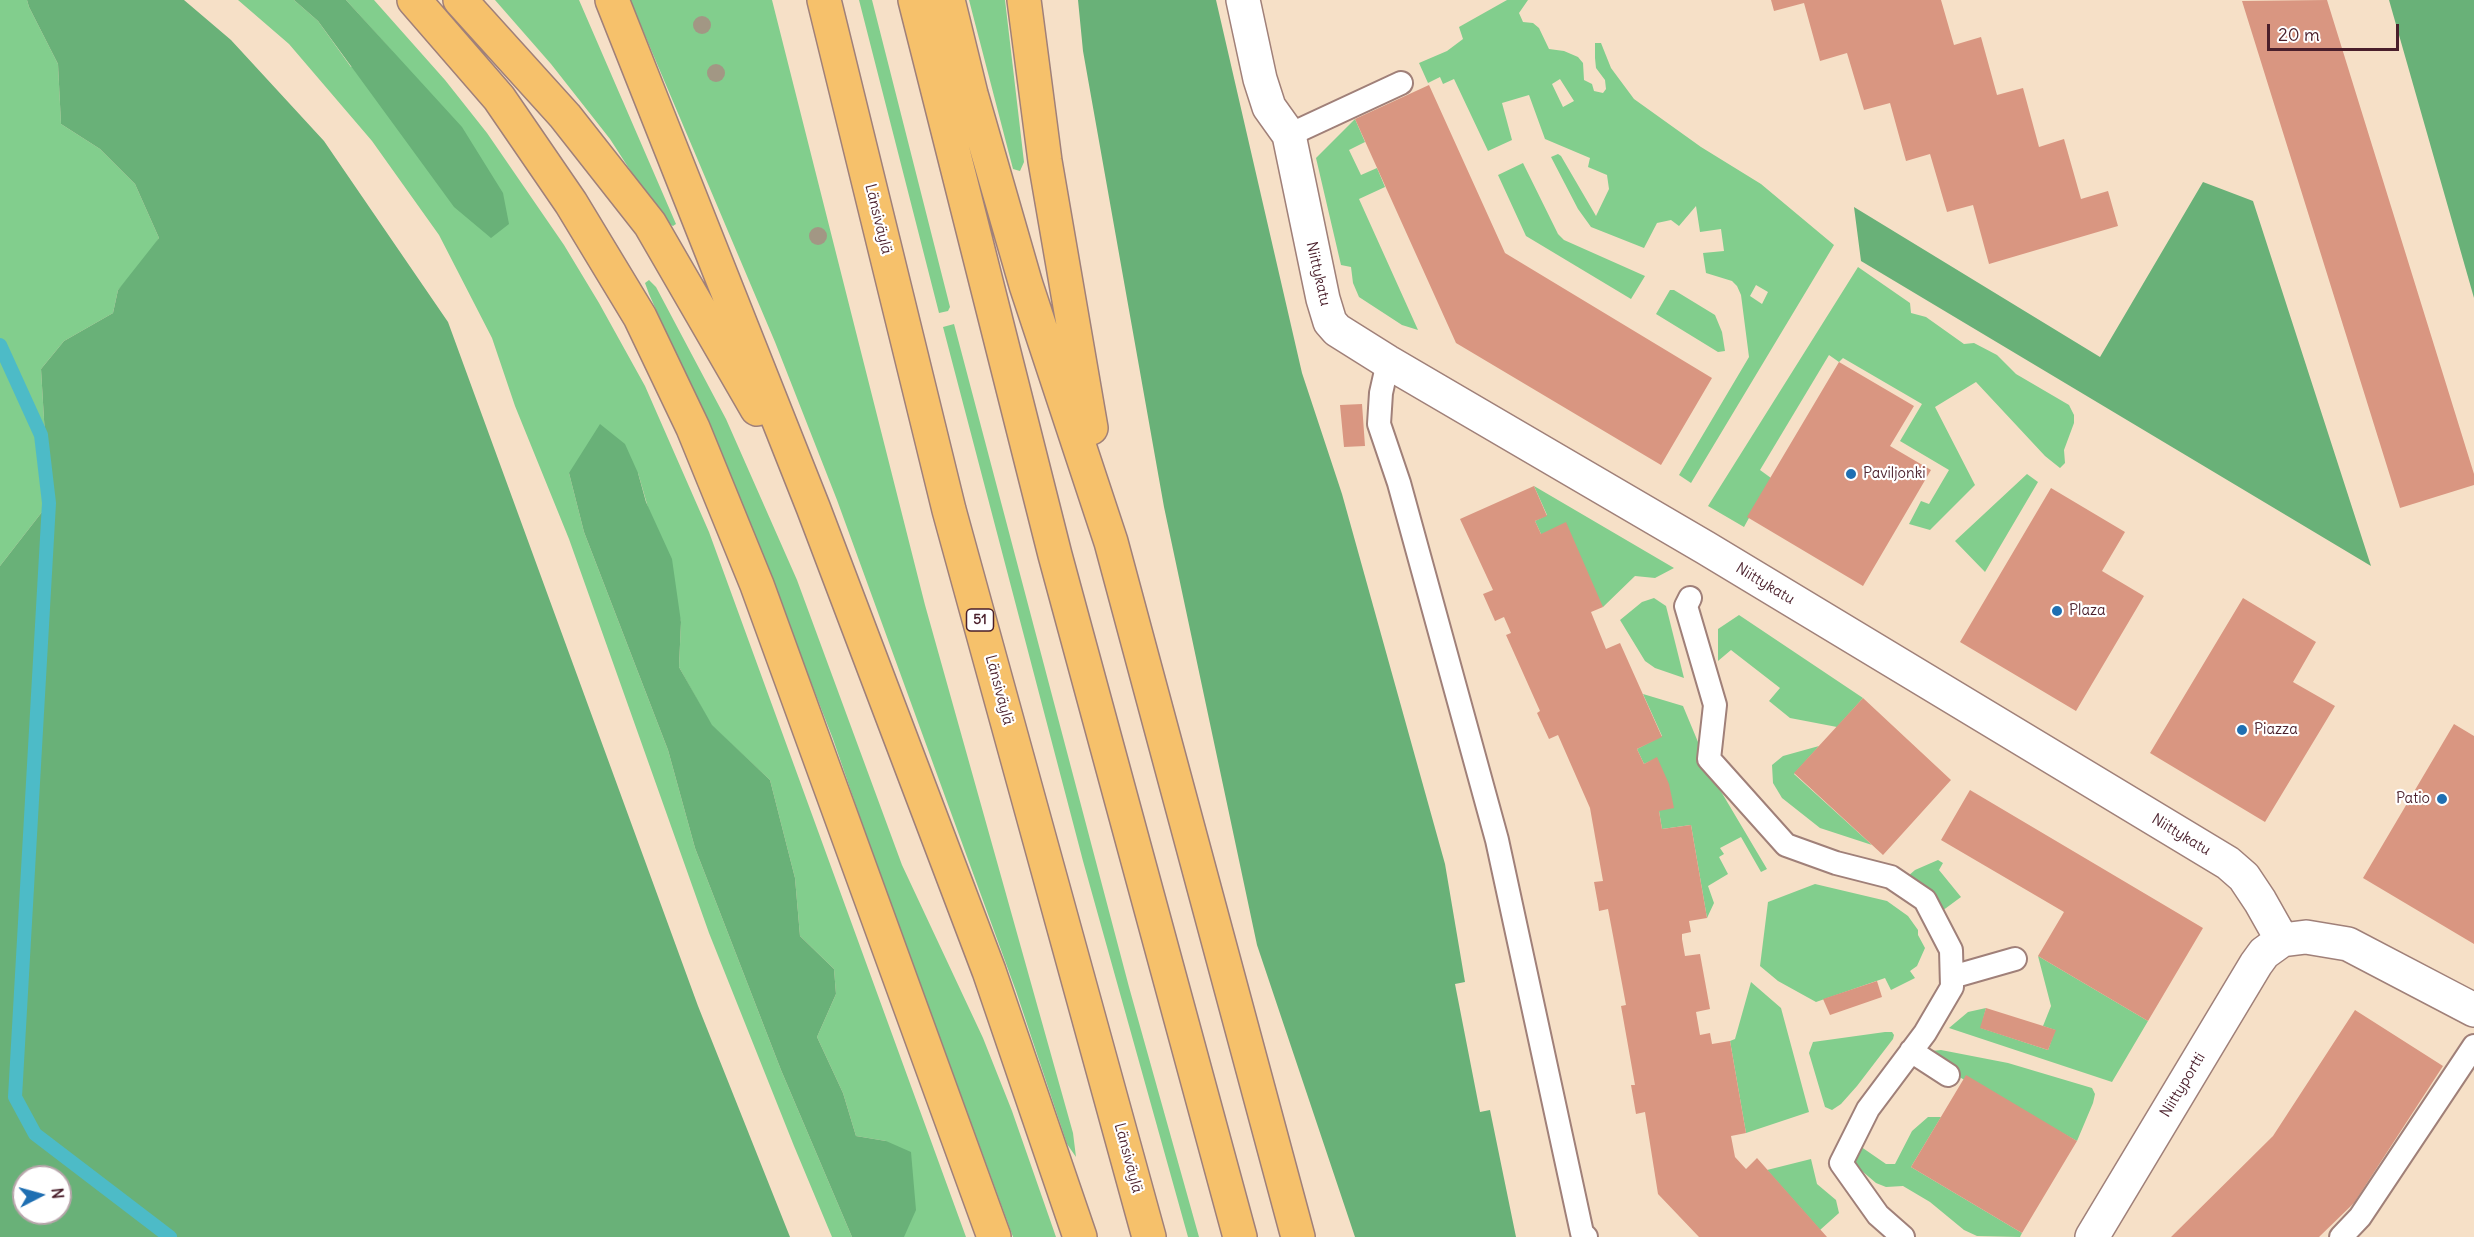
<!DOCTYPE html>
<meta charset="utf-8">
<style>
body{margin:0}
#map{position:relative;width:2474px;height:1237px;overflow:hidden;background:#f6e0c7;font-family:Delius,sans-serif}
canvas{display:block}
.north{position:absolute;left:12px;top:1165px;width:60px;height:60px;box-sizing:border-box;background:#fff;border:2px solid #b7a5aa;border-radius:50%;rotate:84deg;font-size:16px;font-weight:700;line-height:24px;text-align:center;color:#4a1f2b}
.north::after{content:'';display:block;margin:auto;width:21px;height:27px;background:#1f6fb2;clip-path:polygon(50% 0,100% 100%,50% 72%,0 100%)}
.scale{position:absolute;left:2267px;top:24px;width:132px;height:27px;box-sizing:border-box;border:3px solid #4a1f2b;border-top:0;padding-left:8px;font-size:18px;line-height:21px;white-space:nowrap;color:#4a1f2b;-webkit-text-stroke:4px #fff;paint-order:stroke}
</style>
<div id="map">
<canvas width="2474" height="1237"></canvas>
<div class="north">N</div>
<div class="scale">20 m</div>
</div>
<script>
const ctx = document.querySelector('canvas').getContext('2d');
ctx.lineJoin = 'round';
function paint(path, color) {
  ctx.fillStyle = color;
  ctx.fill(path, 'evenodd');
}
function shape(rows) {
  const path = new Path2D();
  for (const r of rows) {
    path.moveTo(r[0], r[1]);
    for (let i = 2; i < r.length; i += 2) path.lineTo(r[i], r[i + 1]);
  }
  return path;
}
function strokePath(path, color, width, dash) {
  ctx.strokeStyle = color;
  ctx.lineWidth = width;
  ctx.lineCap = dash ? 'butt' : 'round';
  ctx.setLineDash(dash || []);
  ctx.stroke(path);
}
function drawText(font, color, halo, rows, align = 'center') {
  ctx.font = font + ' Delius,sans-serif';
  ctx.lineWidth = 4.5;
  ctx.setLineDash([]);
  ctx.textBaseline = 'middle';
  ctx.strokeStyle = halo;
  ctx.fillStyle = color;
  for (const [text, x, y, turn = 0] of rows) {
    ctx.save();
    ctx.translate(x, y);
    ctx.rotate((+turn || 0) * Math.PI / 180);
    ctx.textAlign = isNaN(turn) ? turn : align;
    if (halo) ctx.strokeText(text, 0, 0);
    ctx.fillText(text, 0, 0);
    ctx.restore();
  }
}
paint(shape([
 [0,0,27,0,29,7,58,64,61,124,100,149,135,184,159,238,147,259,118,290,113,313,64,341,41,369,49,503,0,566],
 [238,0,294,0,318,21,351,67,392,51,346,0,374,0,445,80,487,133,564,245,599,303,645,386,709,532,966,1237,904,1237,886,1141,856,1136,843,1093,817,1037,836,994,834,969,800,936,795,878,770,780,711,725,679,667,681,622,638,473,569,473,584,532,668,750,695,848,781,1070,852,1237,832,1237,794,1146,709,933,569,539,515,406,492,338,439,235,372,141,289,44],
 [495,0,579,0,676,224,673,226,663,221,610,139,551,64],
 [630,0,772,0,925,605,1073,1133,1076,1157,1067,1144,1016,991,837,500,775,342],
 [859,0,872,0,950,307,948,311,939,313],
 [969,0,1005,0,1024,162,1020,171,1013,169],
 [1507,0,1528,0,1519,13,1523,22,1533,23,1539,28,1549,49,1564,51,1578,57,1583,63,1584,80,1592,84,1594,91,1603,93,1606,89,1605,80,1596,68,1595,58,1595,43,1601,43,1611,68,1634,99,1701,147,1761,184,1834,245,1691,483,1679,475,1749,357,1741,295,1737,286,1732,281,1706,273,1703,253,1724,251,1721,229,1700,232,1696,206,1679,226,1671,220,1657,223,1644,248,1591,227,1578,209,1551,157,1558,154,1561,156,1596,216,1609,189,1607,175,1588,167,1590,158,1545,139,1529,95,1502,103,1512,140,1488,151,1454,79,1443,84,1440,77,1428,83,1419,63,1447,51,1463,39,1459,27],
 [1560,79,1574,101,1563,107,1552,84],
 [1756,285,1768,292,1762,304,1750,296],
 [1355,119,1365,142,1349,150,1361,175,1377,168,1385,187,1359,199,1418,330,1402,325,1359,297,1353,283,1351,267,1341,265,1316,158],
 [1523,163,1558,234,1564,240,1645,276,1631,299,1526,236,1498,175],
 [1858,267,1910,303,1911,313,1926,317,1964,344,1974,343,1997,355,2016,374,2069,405,2074,415,2074,423,2064,450,2065,463,2060,468,2045,456,1976,382,1935,407,1975,485,1930,530,1909,524,1921,501,1929,504,1949,470,1900,441,1922,404,1843,358,1839,362,1829,355,1760,470,1771,478,1744,527,1708,506],
 [649,280,656,287,726,419,797,580,902,865,983,1038,1012,1111,1056,1237,1013,1237,873,855,833,739,737,492,649,294,645,283],
 [1670,290,1674,290,1715,315,1722,332,1725,351,1718,352,1656,314],
 [954,324,1129,987,1199,1237,1188,1237,1083,861,943,327],
 [2027,474,2038,482,1985,572,1955,541],
 [1534,486,1674,568,1655,578,1635,576,1603,607,1541,534,1535,521,1547,515],
 [1654,598,1666,606,1684,678,1655,668,1645,661,1620,620,1642,602],
 [1739,615,1863,698,1837,727,1790,718,1769,701,1780,688,1731,650,1718,661,1718,629],
 [1643,694,1683,706,1713,778,1767,869,1761,872,1741,837,1720,848,1724,854,1719,857,1728,874,1708,886,1714,903,1707,918,1691,825,1662,829,1659,811,1657,758,1644,764,1637,749,1662,736],
 [1819,746,1794,774,1872,845,1820,828,1782,798,1773,783,1772,765,1783,756],
 [1938,860,1943,863,1939,870,1961,897,1942,911,1907,877,1915,870],
 [1815,884,1887,901,1908,916,1918,930,1918,935,1925,948,1917,966,1910,971,1915,978,1891,990,1885,978,1816,1002,1778,981,1760,966,1768,902],
 [2038,956,2148,1021,2112,1082,1949,1028,1968,1012,1986,1008,1981,1028,2048,1050,2055,1030,2043,1026,2051,1006],
 [1751,982,1781,1008,1809,1112,1746,1133,1730,1041,1735,1039],
 [1885,1032,1892,1032,1894,1035,1893,1039,1857,1086,1841,1104,1832,1110,1825,1107,1809,1053,1813,1042],
 [1941,1050,2008,1063,2092,1088,2095,1094,2093,1103,2077,1141,1950,1072,1931,1051],
 [1928,1117,1941,1117,1911,1167,2022,1233,2020,1237,1977,1236,1964,1230,1930,1202,1903,1186,1886,1187,1876,1183,1849,1160,1857,1144,1886,1164,1895,1164,1912,1131],
 [1811,1159,1817,1184,1836,1200,1839,1213,1820,1230,1767,1170]
]), '#82ce8d');
paint(shape([
 [27,0,184,0,231,40,324,141,448,322,698,1006,790,1237,0,1237,0,566,49,503,41,369,64,341,113,313,118,290,159,238,135,184,100,149,61,124,58,64,29,7],
 [24,1177,60,1177,60,1213,24,1213],
 [294,0,346,0,462,127,503,193,509,224,491,238,454,207,318,21],
 [1078,0,1216,0,1302,373,1342,494,1445,864,1465,982,1455,984,1480,1112,1490,1110,1516,1237,1355,1237,1257,945,1164,507,1083,51],
 [2389,0,2474,0,2474,298],
 [2203,182,2253,201,2371,566,1861,261,1854,207,2100,357],
 [600,424,625,444,638,473,646,502,672,559,681,622,679,667,712,725,770,780,795,878,800,936,834,969,836,994,817,1037,843,1093,856,1136,886,1141,911,1152,916,1210,904,1237,852,1237,781,1070,695,848,668,750,584,532,569,473]
]), '#69b178');
strokePath(shape([
 [0,345,41,435,49,503,15,1097,35,1134,170,1237]
]), '#4dbbc7', 14);
paint(shape([
 [1771,0,1941,0,1954,45,1981,37,1997,95,2023,88,2039,147,2064,139,2081,199,2108,191,2118,226,1989,264,1973,205,1947,212,1930,154,1906,161,1890,103,1864,110,1847,53,1820,61,1804,3,1774,11],
 [2327,0,2474,474,2474,485,2400,508,2242,1],
 [1429,85,1505,253,1712,378,1661,465,1456,343,1355,119],
 [1839,362,1914,406,1890,446,1931,470,1863,586,1747,517],
 [1362,404,1365,446,1344,447,1340,405],
 [1534,486,1547,516,1535,521,1541,534,1566,522,1603,607,1591,612,1606,649,1620,643,1662,737,1637,749,1644,764,1657,757,1669,784,1674,808,1659,811,1662,829,1691,825,1707,918,1689,921,1691,932,1682,934,1682,939,1685,956,1700,954,1710,1009,1696,1012,1700,1035,1710,1033,1712,1044,1730,1041,1746,1133,1731,1136,1735,1157,1746,1169,1757,1158,1827,1237,1699,1237,1658,1194,1645,1112,1636,1114,1631,1085,1635,1085,1621,1006,1626,1005,1608,909,1599,911,1598,904,1594,882,1603,881,1590,808,1558,735,1549,739,1537,713,1540,711,1506,635,1511,633,1504,617,1495,621,1483,594,1493,590,1460,519],
 [2051,488,2125,532,2102,571,2144,596,2076,711,1960,642],
 [2243,598,2316,642,2293,682,2335,706,2265,822,2150,753],
 [1863,698,1951,780,1883,855,1794,773],
 [2454,724,2474,736,2474,944,2363,878],
 [1970,790,2203,928,2148,1021,2038,956,2064,912,1941,840],
 [1877,981,1882,997,1830,1015,1823,999],
 [1986,1008,2056,1030,2048,1050,1980,1028],
 [2355,1010,2443,1066,2354,1203,2319,1237,2171,1237,2273,1136],
 [1966,1075,2077,1141,2022,1233,1911,1167]
]), '#d99681');
const service = shape([
 [1289,135,1401,83],
 [1388,362,1381,393,1379,424,1399,483,1497,840,1582,1233,1586,1237],
 [1690,598,1686,606,1715,705,1709,759,1786,845,1836,863,1891,877,1925,900,1951,950,1952,987,1925,1033,1868,1109,1841,1163,1878,1215,1903,1237],
 [1952,977,2015,959],
 [1911,1051,1948,1075],
 [2341,1237,2360,1217,2474,1046]
]);
const minor = shape([
 [1243,0,1260,79,1269,107,1289,135,1323,299,1330,322,1337,330,1388,362,1706,548,2228,863,2244,877,2260,901,2282,940,2306,937,2348,944,2474,1010],
 [2092,1237,2256,964,2264,953,2282,940]
]);
const motorway = shape([
 [414,0,499,98,571,203,640,317,693,428,757,585,994,1237],
 [460,0,565,116,650,224,757,409],
 [612,0,813,507,989,971,1080,1237],
 [824,0,949,510,1149,1237],
 [915,0,1055,555,1240,1237],
 [948,0,971,94,1026,285,1111,542,1298,1237],
 [1024,0,1045,161,1091,428]
]);
strokePath(service, '#a08079', 26);
strokePath(minor, '#a08079', 36);
strokePath(motorway, '#a08079', 36);
strokePath(service, '#fff', 22);
strokePath(minor, '#fff', 33);
strokePath(motorway, '#f6c16b', 33);
ctx.fillStyle = '#a29784';
for (const [x, y] of [
 [702,25],
 [716,73],
 [818,236]
]) {
  ctx.beginPath();
  ctx.arc(x, y, 9, 0, 2 * Math.PI);
  ctx.fill();
}
for (const [x, y, r, color] of [
 [1851,474,6,"#1f6fb2"],
 [2057,611,6,"#1f6fb2"],
 [2242,730,6,"#1f6fb2"],
 [2442,799,6,"#1f6fb2"]
]) {
  const dot = new Path2D();
  dot.arc(x, y, r, 0, 2 * Math.PI);
  ctx.fillStyle = color;
  ctx.fill(dot);
  strokePath(dot, '#fff', 2);
}
for (const [x, y, w] of [
 [980,620,27]
]) {
  const box = new Path2D();
  box.roundRect(x - w / 2, y - 11, w, 22, 4.5);
  ctx.fillStyle = '#fff';
  ctx.fill(box);
  strokePath(box, '#4a1f2b', 1.5);
}
drawText('bold 14px', '#4a1f2b', null, [
 ["51",980,620]
]);
drawText('15px', '#4a1f2b', '#fff', [
 ["Länsiväylä",878,219,76],
 ["Niittykatu",1318,274,77],
 ["Niittykatu",1765,584,31],
 ["Länsiväylä",999,690,75],
 ["Niittykatu",2181,835,31],
 ["Niittyportti",2183,1085,-59],
 ["Länsiväylä",1128,1158,75]
]);
drawText('15px', '#4a1f2b', '#fff', [
 ["Paviljonki",1863,474],
 ["Plaza",2069,611],
 ["Piazza",2254,730],
 ["Patio",2430,799,"right"]
], 'left');
</script>
